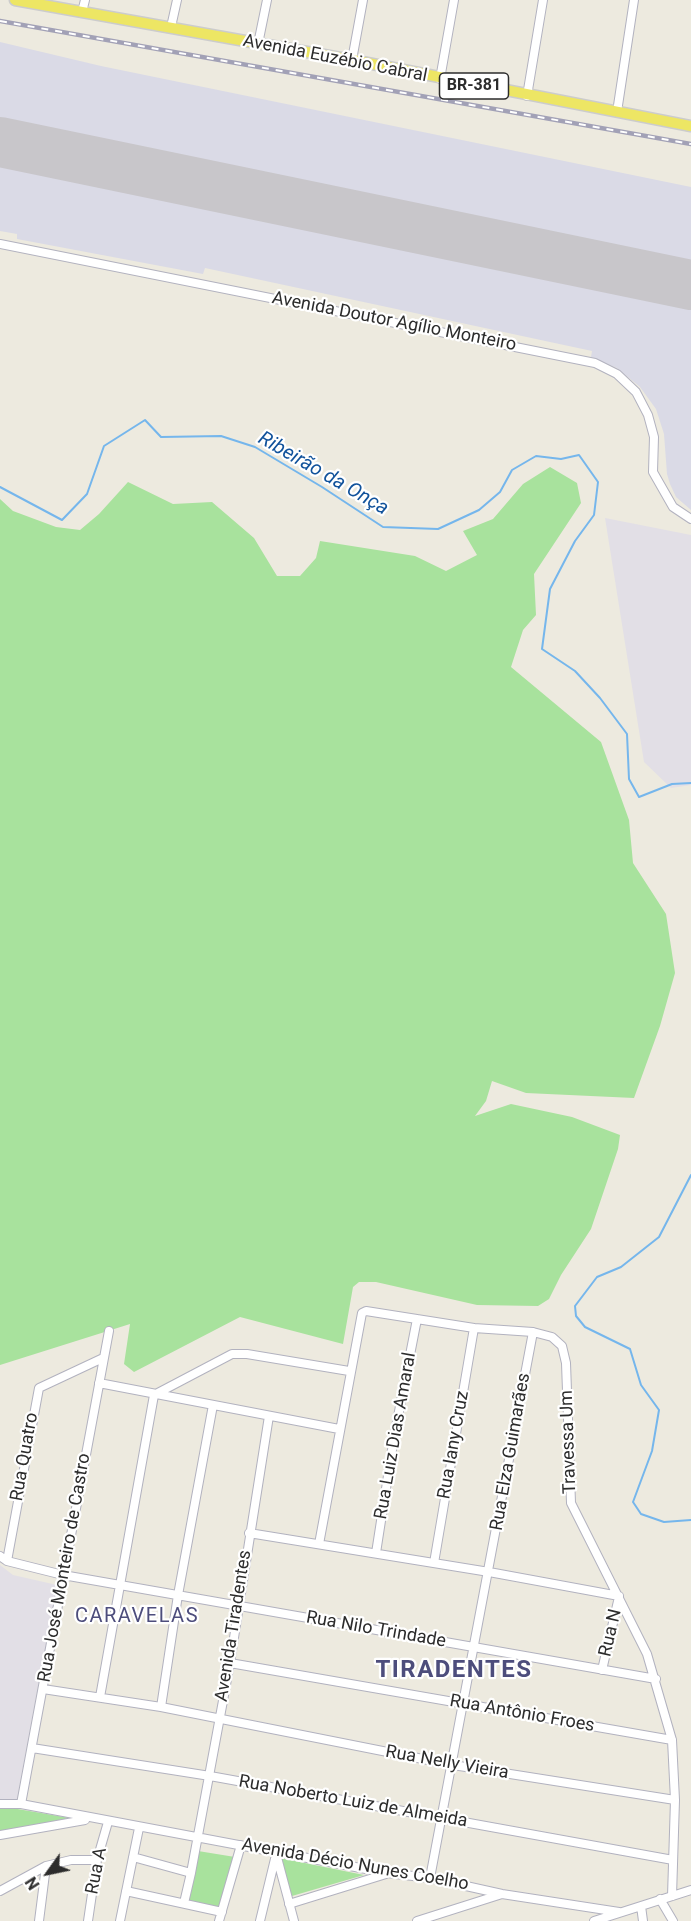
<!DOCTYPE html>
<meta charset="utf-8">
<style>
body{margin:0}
#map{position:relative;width:691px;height:1921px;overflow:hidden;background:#edeadf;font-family:Roboto,sans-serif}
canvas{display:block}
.north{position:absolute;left:18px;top:1843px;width:60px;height:60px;-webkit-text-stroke:4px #fff;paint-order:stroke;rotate:237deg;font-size:16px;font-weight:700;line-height:24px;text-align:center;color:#2c2c2c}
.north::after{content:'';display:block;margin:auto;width:21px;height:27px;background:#2c2c2c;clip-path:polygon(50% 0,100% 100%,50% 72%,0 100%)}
</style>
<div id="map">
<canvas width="691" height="1921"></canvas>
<div class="north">N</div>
</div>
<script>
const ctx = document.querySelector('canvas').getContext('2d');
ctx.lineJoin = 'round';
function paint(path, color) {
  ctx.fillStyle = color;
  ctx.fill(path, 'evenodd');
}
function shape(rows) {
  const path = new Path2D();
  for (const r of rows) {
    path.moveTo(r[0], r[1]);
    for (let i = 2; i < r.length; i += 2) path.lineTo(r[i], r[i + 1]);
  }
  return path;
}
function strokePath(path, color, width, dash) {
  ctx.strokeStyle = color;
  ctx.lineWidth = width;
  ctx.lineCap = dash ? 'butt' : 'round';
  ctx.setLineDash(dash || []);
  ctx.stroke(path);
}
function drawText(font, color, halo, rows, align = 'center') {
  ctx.font = font + ' Roboto,sans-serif';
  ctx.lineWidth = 4.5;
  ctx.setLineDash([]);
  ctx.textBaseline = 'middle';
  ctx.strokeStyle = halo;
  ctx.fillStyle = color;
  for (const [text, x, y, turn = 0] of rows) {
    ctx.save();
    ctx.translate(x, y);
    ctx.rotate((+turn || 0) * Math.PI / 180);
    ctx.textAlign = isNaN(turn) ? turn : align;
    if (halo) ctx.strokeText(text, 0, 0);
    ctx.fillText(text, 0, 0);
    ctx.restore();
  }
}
paint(shape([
 [605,518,691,535,691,785,671,788,644,762],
 [0,1565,13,1575,57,1585,17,1799,0,1799]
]), '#e2dfe6');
paint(shape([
 [0,42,101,66,691,187,691,510,676,497,670,484,667,474,664,434,656,409,640,387,617,368,591,357,592,351,205,268,203,274,17,239,17,234,0,231]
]), '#dadae6');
paint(shape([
 [550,467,577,483,581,503,534,574,536,615,523,630,511,667,601,742,629,820,633,863,666,914,675,973,660,1026,634,1098,526,1093,492,1081,486,1101,475,1116,511,1104,572,1117,620,1135,618,1149,591,1229,561,1275,549,1299,538,1306,477,1305,376,1282,359,1282,353,1287,343,1344,240,1317,134,1372,124,1364,130,1324,0,1365,0,499,13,511,56,527,80,530,99,514,128,482,173,504,212,502,254,538,277,576,300,576,316,558,320,541,415,556,446,571,477,555,463,531,493,519,523,484],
 [0,1806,70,1818,0,1831],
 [198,1851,235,1857,220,1909,187,1901],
 [280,1858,364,1875,292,1896]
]), '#a8e29d');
strokePath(shape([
 [0,487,62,520,87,494,104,446,145,420,161,437,221,436,255,447,322,487,383,527,438,529,479,510,500,492,512,470,536,456,561,459,579,455,598,482,594,515,575,541,550,589,542,649,575,671,600,698,627,734,629,779,639,797,672,784,691,783],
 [691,1175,659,1237,621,1267,597,1277,575,1306,576,1316,585,1327,630,1349,641,1385,659,1410,652,1451,633,1502,641,1514,664,1522,691,1520]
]), '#75b6ec', 2);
strokePath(shape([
 [0,142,691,285]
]), '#c8c6ca', 50);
const minor = shape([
 [82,12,85,0],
 [171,27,177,0],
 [258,44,267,0],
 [352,60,363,0],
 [440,79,454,0],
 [527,96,543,0],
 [617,112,634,0],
 [0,244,595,363,617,374,636,392,648,415,654,437,653,472,673,507,691,519],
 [99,1383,339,1429],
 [249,1533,489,1572,619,1596],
 [319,1544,362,1313,366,1311,474,1328,533,1332,552,1337,562,1346,566,1363,571,1503,647,1654,672,1740,675,1800,672,1896],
 [376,1553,394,1437,417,1319],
 [0,1556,7,1561,63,1575,656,1679],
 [7,1561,39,1388,103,1358],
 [434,1563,474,1328],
 [230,1663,672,1740],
 [602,1670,619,1597],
 [43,1689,161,1707,453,1765,675,1800],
 [100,1697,154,1395,232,1354,247,1354,349,1371],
 [161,1707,178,1595,213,1405],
 [32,1748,210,1776,673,1860],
 [0,1804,21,1804,387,1873,430,1878,502,1894,619,1912],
 [21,1804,109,1331],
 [0,1835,85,1820],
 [275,1850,294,1921],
 [133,1857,191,1873,230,1663,269,1416],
 [430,1878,533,1332],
 [0,1891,46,1866,71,1860,97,1860],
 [126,1891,222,1912],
 [660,1899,673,1921],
 [184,1903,191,1873],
 [289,1904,386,1874],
 [641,1906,643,1921],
 [39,1921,46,1866],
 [88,1921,97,1860,108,1822],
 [120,1921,139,1828],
 [219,1921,241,1845],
 [260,1921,275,1859],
 [417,1921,502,1894],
 [594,1921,691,1890]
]);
const major = shape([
 [15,0,352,60,691,126]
]);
strokePath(minor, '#b2b2bf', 10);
strokePath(major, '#ccc', 13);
strokePath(minor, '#fff', 8);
strokePath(major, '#ede664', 10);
const rail = shape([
 [0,21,691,144]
]);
strokePath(rail, '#a2a1b6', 4.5);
strokePath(rail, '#fff', 2, [7]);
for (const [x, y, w] of [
 [474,86,69]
]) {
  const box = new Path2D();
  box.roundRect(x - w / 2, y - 13, w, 26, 4.5);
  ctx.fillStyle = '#fff';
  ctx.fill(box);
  strokePath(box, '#2c2c2c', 1.5);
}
drawText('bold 16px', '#2c2c2c', null, [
 ["BR-381",474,86]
]);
drawText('18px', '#2c2c2c', '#fff', [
 ["Avenida Euzébio Cabral",335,59,11],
 ["Avenida Doutor Agílio Monteiro",394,322,11],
 ["Rua Luiz Dias Amaral",396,1436,-80],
 ["Travessa Um",569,1442,-92],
 ["Rua Iany Cruz",454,1445,-80],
 ["Rua Elza Guimarães",511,1452,-80],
 ["Rua Quatro",25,1457,-80],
 ["Rua José Monteiro de Castro",65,1568,-80],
 ["Avenida Tiradentes",234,1626,-81],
 ["Rua Nilo Trindade",376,1630,10],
 ["Rua N",611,1633,-77],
 ["Rua Antônio Froes",522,1714,10],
 ["Rua Nelly Vieira",447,1763,10],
 ["Rua Noberto Luiz de Almeida",353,1802,10],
 ["Avenida Décio Nunes Coelho",355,1865,10],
 ["Rua A",97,1871,-79]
]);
drawText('italic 20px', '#11529b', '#fff', [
 ["Ribeirão da Onça",323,474,30]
]);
ctx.letterSpacing = '1.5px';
drawText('20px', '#4d4d7c', '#fff', [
 ["CARAVELAS",137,1617]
]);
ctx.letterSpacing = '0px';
ctx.letterSpacing = '1.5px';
drawText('bold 24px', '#4d4d7c', '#fff', [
 ["TIRADENTES",454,1671]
]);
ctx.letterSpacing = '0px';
</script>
